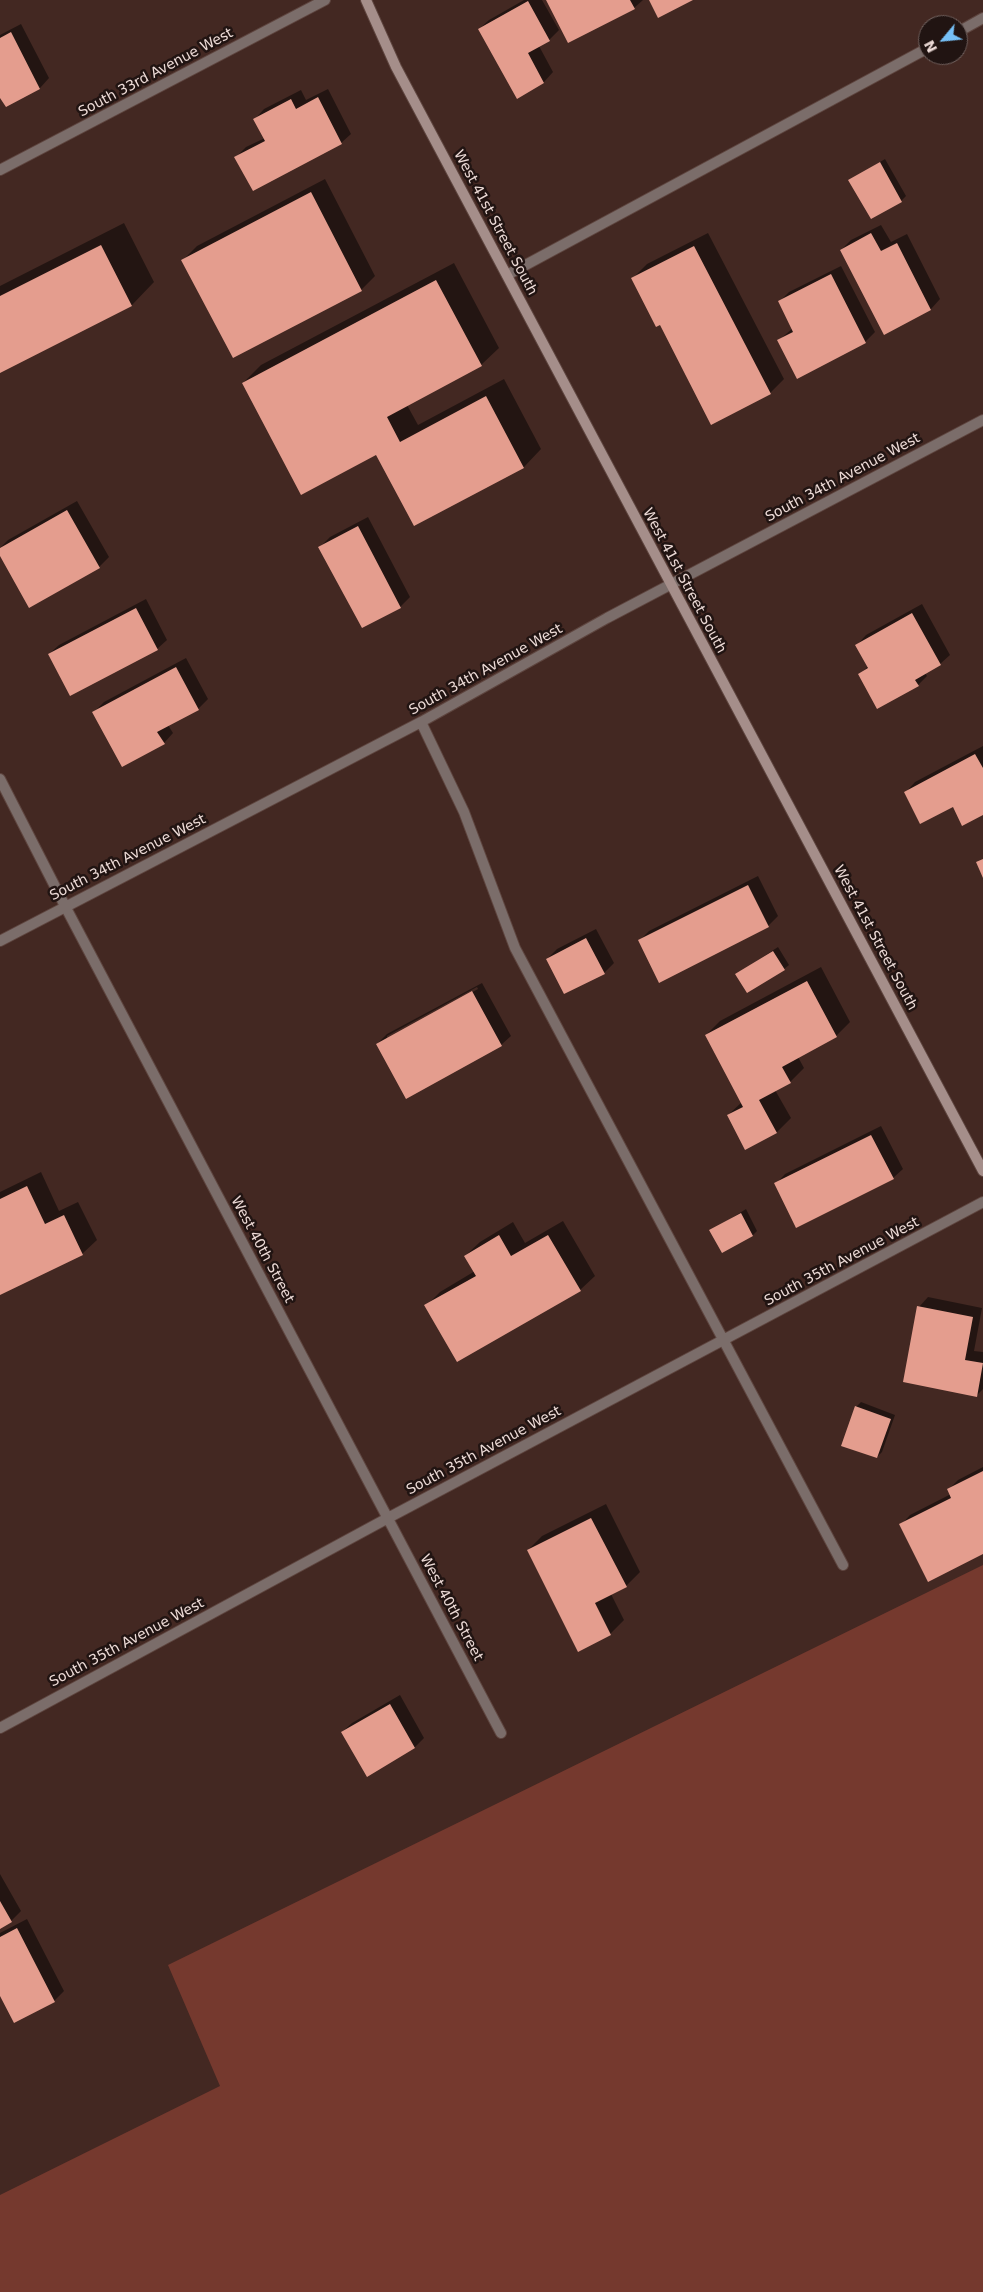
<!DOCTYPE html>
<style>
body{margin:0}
#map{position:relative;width:983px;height:2292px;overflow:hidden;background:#432822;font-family:"DejaVu Sans",sans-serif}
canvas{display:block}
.north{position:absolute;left:918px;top:15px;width:50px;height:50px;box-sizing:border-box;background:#211412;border:1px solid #736461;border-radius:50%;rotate:242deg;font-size:14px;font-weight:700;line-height:20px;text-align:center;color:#eddbd7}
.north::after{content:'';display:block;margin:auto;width:18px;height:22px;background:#76c0f7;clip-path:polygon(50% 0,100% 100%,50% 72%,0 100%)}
</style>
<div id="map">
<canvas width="983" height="2292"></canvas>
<div class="north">N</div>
</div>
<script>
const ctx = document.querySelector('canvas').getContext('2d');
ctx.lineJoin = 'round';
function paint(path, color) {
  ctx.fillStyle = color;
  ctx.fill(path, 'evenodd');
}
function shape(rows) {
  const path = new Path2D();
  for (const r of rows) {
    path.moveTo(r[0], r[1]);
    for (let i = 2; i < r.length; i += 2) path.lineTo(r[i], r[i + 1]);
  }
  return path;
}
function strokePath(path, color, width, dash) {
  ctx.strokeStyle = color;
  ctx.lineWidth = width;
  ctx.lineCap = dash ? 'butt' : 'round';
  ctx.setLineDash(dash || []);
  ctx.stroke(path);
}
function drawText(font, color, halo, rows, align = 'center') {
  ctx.font = font + ' "DejaVu Sans",sans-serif';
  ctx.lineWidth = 5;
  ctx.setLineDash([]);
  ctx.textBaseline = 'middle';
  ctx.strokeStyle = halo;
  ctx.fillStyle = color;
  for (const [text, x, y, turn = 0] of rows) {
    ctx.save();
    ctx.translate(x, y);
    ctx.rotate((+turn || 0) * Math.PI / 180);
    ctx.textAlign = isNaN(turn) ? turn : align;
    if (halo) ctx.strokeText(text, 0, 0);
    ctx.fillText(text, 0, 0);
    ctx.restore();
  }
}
paint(shape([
 [983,1565,983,2292,0,2292,0,2195,220,2086,168,1965]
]), '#75392e');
paint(shape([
 [524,0,542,0,559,30,549,40,539,46,553,72,544,82,518,97,479,29,489,20],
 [548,0,643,0,634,8],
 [21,24,49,78,40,88,6,105,0,96,0,35],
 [328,89,351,134,341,143,236,157,246,147,265,138,255,119,264,109,301,90,306,100],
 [885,159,906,196,901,201,850,180],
 [325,179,375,276,361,290,183,260,197,246],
 [124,223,154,282,132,305,0,372,0,286],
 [881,225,891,242,907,234,940,299,931,309,884,333,841,250,851,240],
 [708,233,784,379,770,393,660,323,633,278,647,264],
 [454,263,499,348,481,365,407,405,418,425,504,379,541,449,524,467,415,525,377,453,243,383,261,365],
 [841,266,875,332,865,342,778,341,793,328,779,302,789,292],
 [77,501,109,557,99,567,0,553,0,548,8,540],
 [368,517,410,597,400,607,320,547,330,537],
 [146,599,167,640,157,649,49,654,59,645],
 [922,604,950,655,940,664,925,673,927,676,918,685,860,675,868,666,857,645,866,635],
 [186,658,208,699,198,709,168,725,173,733,164,743,94,712,104,702],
 [983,746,983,814,906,792,915,782],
 [758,876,778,916,768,926,639,941,649,931],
 [596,929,614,963,604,973,547,959,557,949],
 [778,947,789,965,784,969,737,974],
 [821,967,850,1022,836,1036,798,1057,804,1068,790,1082,775,1090,791,1118,777,1132,728,1115,742,1102,706,1035,720,1021],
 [482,983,511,1036,501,1045,377,1044,387,1034],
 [477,987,478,989,387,1039,387,1036],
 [881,1126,903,1169,893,1178,776,1184,785,1174],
 [41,1172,59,1211,78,1202,97,1240,82,1254,0,1293,0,1192],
 [746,1209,757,1231,753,1235,711,1231],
 [563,1221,595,1276,580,1290,457,1360,426,1306,440,1292,475,1271,465,1256,480,1242,513,1222,525,1243],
 [928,1297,982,1308,974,1351,983,1352,983,1389,976,1396,919,1307],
 [861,1402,895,1415,882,1452,877,1457,856,1407],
 [983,1467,983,1553,901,1525,910,1515,951,1494,949,1489,958,1480],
 [606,1504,640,1572,626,1586,611,1594,624,1620,610,1634,528,1550,542,1536],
 [400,1695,424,1738,414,1748,342,1732,352,1723],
 [0,1874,21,1911,11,1921,0,1927],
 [27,1919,64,1991,54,2001,14,2021,0,1993,0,1933]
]), '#0007');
paint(shape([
 [546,0,630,0,635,9,568,43],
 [649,0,693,0,658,18],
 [528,1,550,41,528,53,544,83,517,99,478,29],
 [11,32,40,89,6,107,0,98,0,38],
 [318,97,342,144,253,191,234,157,265,141,253,119,291,99,296,109],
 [880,162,902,202,871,219,848,180],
 [311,192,362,291,233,358,181,260],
 [871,233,881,251,897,243,931,310,884,335,840,250],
 [101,245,132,306,0,373,0,296],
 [694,246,771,394,711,425,660,325,656,327,631,278],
 [831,274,866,343,797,379,777,340,793,332,778,301],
 [436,280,482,366,387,417,400,442,486,396,524,468,414,526,376,455,301,495,242,383],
 [67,510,100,568,29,608,0,556,0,548],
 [358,526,401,608,362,628,318,547],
 [136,608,158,650,70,696,48,654],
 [912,613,941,665,915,680,919,686,877,709,858,674,868,668,855,645],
 [176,667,199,710,157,732,165,744,122,767,92,712],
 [975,754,983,768,983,815,962,826,953,807,920,824,904,792],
 [983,859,983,878,976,862],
 [748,885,769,927,659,983,638,940],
 [586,938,605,974,564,994,546,959],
 [773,951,785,970,747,993,735,974],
 [807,981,837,1037,782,1067,791,1083,759,1100,777,1133,745,1150,727,1115,743,1107,705,1035],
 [472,991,502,1046,406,1099,376,1044],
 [871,1135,894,1179,796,1228,774,1183],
 [27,1186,45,1224,64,1215,83,1255,0,1295,0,1199],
 [741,1213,753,1236,722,1253,709,1230],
 [499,1235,511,1256,548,1235,581,1291,457,1362,424,1305,476,1276,464,1256],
 [917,1306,973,1317,965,1360,983,1363,977,1397,903,1382],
 [855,1406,891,1419,877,1458,841,1446],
 [983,1471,983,1554,928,1582,899,1524,951,1498,947,1489],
 [591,1518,627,1587,595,1603,611,1635,578,1652,527,1550],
 [390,1704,415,1748,367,1777,341,1732],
 [0,1901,12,1922,0,1929],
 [17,1928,55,2002,14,2023,0,1996,0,1937]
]), '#e49d8e');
const service = shape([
 [958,32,983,18],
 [507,275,928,48]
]);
const minor = shape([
 [0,170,325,0],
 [421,722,464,812,515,948,843,1565],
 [0,779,65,906,501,1733],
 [0,941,421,722,607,618,983,420],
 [0,1728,388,1518,983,1202]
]);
const secondary = shape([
 [366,0,396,67,983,1171]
]);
strokePath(service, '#5e453f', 12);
strokePath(minor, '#5e453f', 12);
strokePath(secondary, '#5e453f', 12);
strokePath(service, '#7b6d6a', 10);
strokePath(minor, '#7b6d6a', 10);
strokePath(secondary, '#a58e8a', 10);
drawText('14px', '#eddbd7', '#211412', [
 ["South 33rd Avenue West",156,73,-28],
 ["West 41st Street South",495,223,62],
 ["South 34th Avenue West",843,478,-28],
 ["West 41st Street South",684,581,62],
 ["South 34th Avenue West",486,670,-29],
 ["South 34th Avenue West",128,858,-27],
 ["West 41st Street South",875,938,62],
 ["West 40th Street",262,1250,62],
 ["South 35th Avenue West",842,1262,-28],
 ["South 35th Avenue West",484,1451,-28],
 ["West 40th Street",451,1608,62],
 ["South 35th Avenue West",127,1643,-28]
]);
</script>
